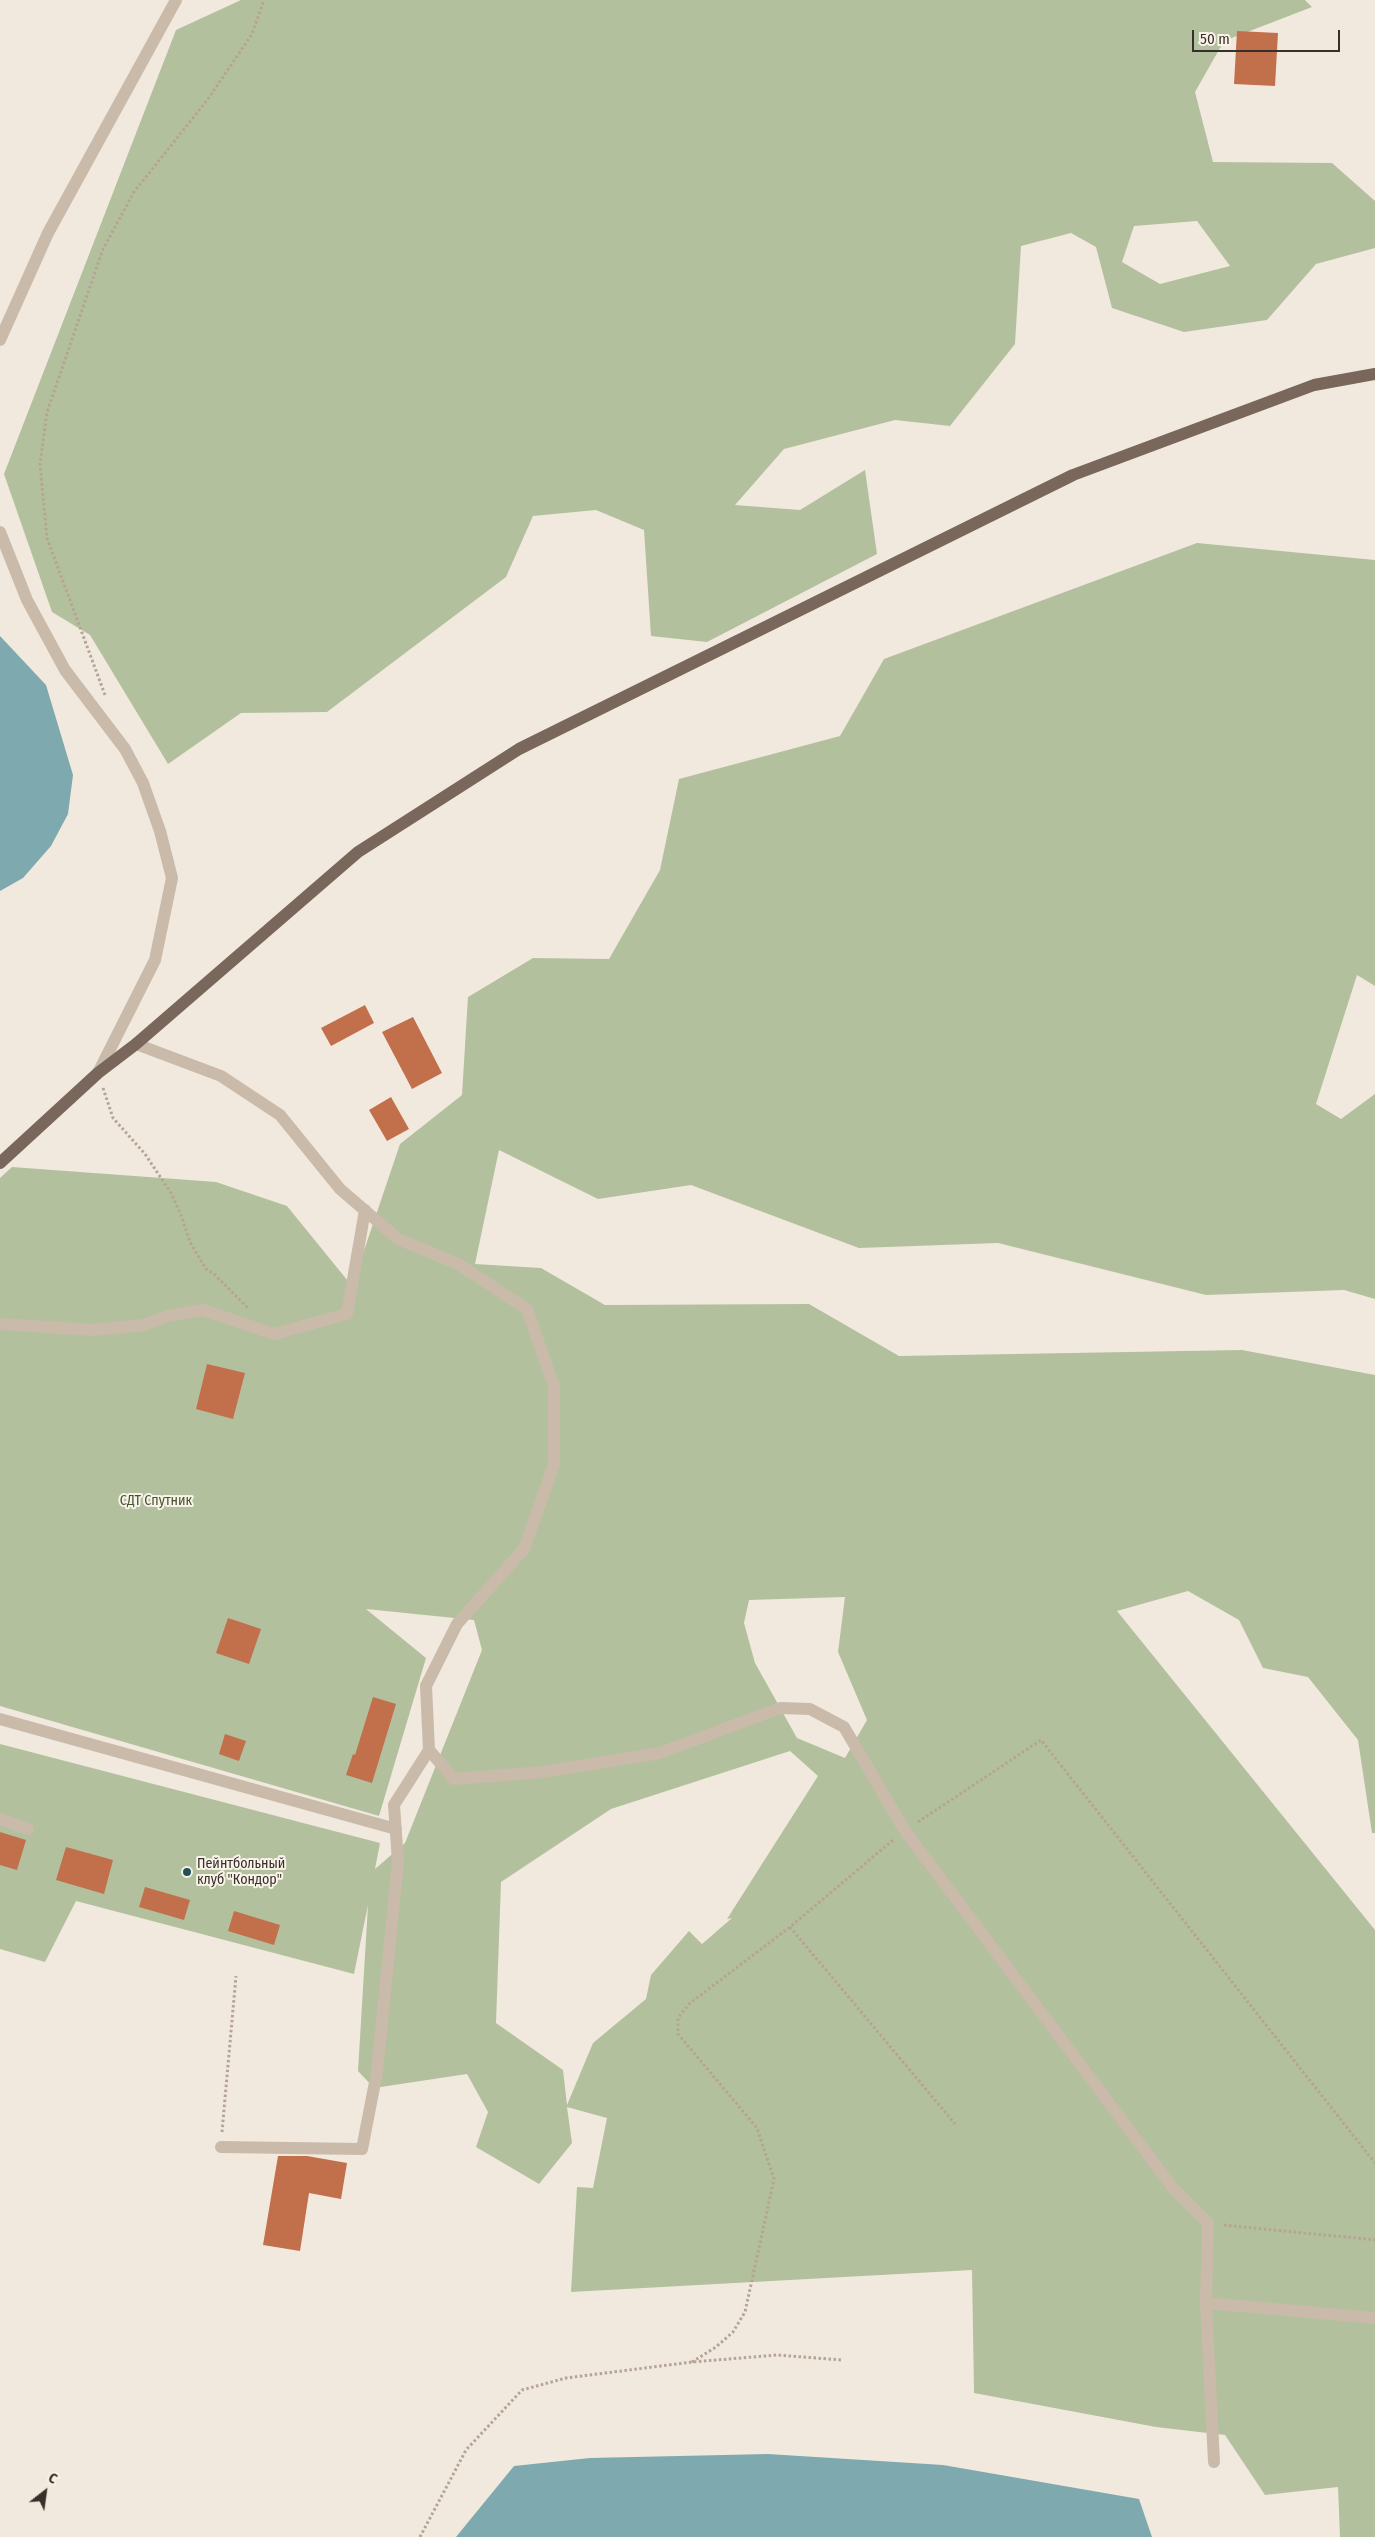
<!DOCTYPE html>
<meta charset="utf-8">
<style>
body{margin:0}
#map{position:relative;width:1375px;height:2537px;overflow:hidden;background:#f2e9de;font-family:"Fira Sans Condensed",sans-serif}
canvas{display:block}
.north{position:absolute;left:20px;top:2467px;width:50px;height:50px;-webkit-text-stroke:4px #f9f3ea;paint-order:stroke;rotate:30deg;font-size:14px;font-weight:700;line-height:20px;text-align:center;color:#372f29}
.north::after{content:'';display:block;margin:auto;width:18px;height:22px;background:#372f29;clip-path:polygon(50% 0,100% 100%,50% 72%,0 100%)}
.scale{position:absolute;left:1192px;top:30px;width:148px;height:22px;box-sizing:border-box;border:2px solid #372f29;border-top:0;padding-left:6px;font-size:15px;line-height:18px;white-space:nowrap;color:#372f29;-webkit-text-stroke:4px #f9f3ea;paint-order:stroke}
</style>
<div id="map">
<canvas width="1375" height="2537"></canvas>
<div class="north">С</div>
<div class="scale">50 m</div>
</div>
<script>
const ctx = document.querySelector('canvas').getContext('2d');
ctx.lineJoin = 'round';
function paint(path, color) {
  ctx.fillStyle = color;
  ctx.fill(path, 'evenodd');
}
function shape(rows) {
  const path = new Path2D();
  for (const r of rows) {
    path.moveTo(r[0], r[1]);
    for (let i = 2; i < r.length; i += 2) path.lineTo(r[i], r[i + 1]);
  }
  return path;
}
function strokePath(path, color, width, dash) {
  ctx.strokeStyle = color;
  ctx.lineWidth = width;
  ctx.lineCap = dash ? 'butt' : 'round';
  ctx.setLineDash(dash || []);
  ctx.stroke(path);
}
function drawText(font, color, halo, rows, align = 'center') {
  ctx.font = font + ' "Fira Sans Condensed",sans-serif';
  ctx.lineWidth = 4;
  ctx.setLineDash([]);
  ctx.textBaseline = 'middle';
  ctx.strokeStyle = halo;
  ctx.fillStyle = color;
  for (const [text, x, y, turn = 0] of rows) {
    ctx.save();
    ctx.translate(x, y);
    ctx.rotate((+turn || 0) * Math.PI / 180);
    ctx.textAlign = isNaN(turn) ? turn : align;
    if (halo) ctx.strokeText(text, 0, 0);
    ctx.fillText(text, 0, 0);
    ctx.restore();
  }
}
paint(shape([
 [241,0,1305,0,1312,7,1224,41,1195,92,1213,162,1332,163,1375,201,1375,248,1316,264,1267,320,1184,332,1112,308,1096,247,1071,233,1021,246,1015,344,950,426,895,420,784,449,735,505,800,510,865,470,877,554,707,642,651,636,644,530,596,510,533,516,506,577,327,712,241,713,168,764,90,635,52,612,4,474,176,30],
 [1197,221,1230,266,1160,284,1122,262,1134,226],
 [1197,543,1375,560,1375,986,1357,975,1316,1104,1341,1119,1375,1094,1375,1299,1344,1290,1206,1295,998,1243,859,1248,691,1185,598,1199,499,1150,475,1264,541,1268,605,1305,809,1304,899,1356,1242,1350,1375,1375,1375,1833,1372,1833,1358,1740,1308,1677,1263,1668,1239,1620,1188,1591,1117,1611,1375,1930,1375,2537,1340,2537,1338,2487,1265,2495,1225,2435,1156,2427,974,2393,972,2270,571,2292,577,2187,593,2188,607,2118,567,2107,572,2143,539,2184,476,2147,488,2112,467,2074,374,2088,358,2071,368,1905,354,1974,76,1901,45,1962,0,1949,0,1744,380,1843,375,1869,405,1843,482,1650,474,1620,366,1609,426,1658,379,1816,0,1706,0,1178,12,1167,216,1182,287,1206,352,1286,400,1144,462,1095,468,997,533,958,609,959,660,870,679,779,840,736,884,659],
 [845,1597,838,1652,867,1720,845,1758,797,1738,755,1663,744,1623,749,1600],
 [790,1751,818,1776,727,1919,732,1918,702,1944,689,1931,651,1975,646,1999,593,2043,567,2105,563,2070,496,2023,501,1882,611,1809]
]), '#b3c09e');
paint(shape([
 [0,636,46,685,73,775,68,814,51,846,23,878,0,891],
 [768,2454,943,2465,1139,2499,1152,2537,456,2537,514,2466,590,2458]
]), '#7ea9ae');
paint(shape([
 [1237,31,1278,33,1275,86,1234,84],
 [365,1005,374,1023,331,1046,321,1028],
 [413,1017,442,1073,412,1089,382,1032],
 [391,1097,409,1129,387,1141,369,1110],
 [207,1364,245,1373,233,1419,196,1409],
 [228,1618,261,1629,249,1664,216,1653],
 [373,1697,396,1704,372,1783,346,1775,353,1754,355,1755],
 [225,1734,246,1741,239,1761,219,1754],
 [0,1832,26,1840,17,1870,0,1865],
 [66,1847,113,1860,104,1894,56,1880],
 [145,1887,190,1900,184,1920,139,1907],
 [234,1911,280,1925,274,1945,228,1931],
 [278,2156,307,2156,347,2163,341,2199,309,2193,300,2251,263,2245]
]), '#c26f4c');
strokePath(shape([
 [105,695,47,538,40,464,47,412,103,249,134,192,208,99,252,34,264,0],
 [103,1088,113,1118,145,1154,171,1193,181,1215,190,1242,206,1269,214,1274,248,1308],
 [918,1822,1041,1740,1375,2163],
 [790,1927,955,2124],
 [222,2132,236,1976],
 [1224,2225,1375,2240],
 [692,2362,716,2347,733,2332,745,2312,774,2179,757,2128,678,2034,678,2018,689,2004,790,1927,893,1840],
 [420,2537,466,2450,522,2390,566,2378,692,2362,777,2355,842,2360]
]), '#b5a494', 3, [2.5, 2.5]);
strokePath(shape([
 [0,340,48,233,176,0],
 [0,532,27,600,65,670,125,749,143,783,160,831,172,878,155,960,98,1073],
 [136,1044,221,1076,280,1115,340,1189,398,1239,458,1264,527,1309,554,1387,554,1464,524,1549,457,1624,426,1686,429,1750,454,1779,542,1772,660,1753,780,1708,810,1709,844,1727,905,1831,1173,2188,1208,2223,1206,2303,1214,2462],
 [0,1324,93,1330,144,1325,167,1316,203,1310,274,1334,347,1314,365,1210],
 [0,1719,396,1829],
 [0,1819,28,1829],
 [221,2147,362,2149,377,2072,398,1862,394,1805,429,1750],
 [1206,2303,1375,2318]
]), '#cabaaa', 12);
strokePath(shape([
 [0,1163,98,1073,136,1044,358,852,519,749,1073,475,1314,385,1375,374]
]), '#79675b', 12);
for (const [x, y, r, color] of [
 [187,1872,5,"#205158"]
]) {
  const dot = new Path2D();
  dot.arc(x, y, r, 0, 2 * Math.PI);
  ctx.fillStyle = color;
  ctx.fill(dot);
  strokePath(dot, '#f9f3ea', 2);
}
drawText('14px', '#44552e', '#f9f3ea', [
 ["СДТ Спутник",156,1501]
]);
drawText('14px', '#372f29', '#f9f3ea', [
 ["Пейнтбольный",197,1864],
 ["клуб \"Кондор\"",197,1880]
], 'left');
</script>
